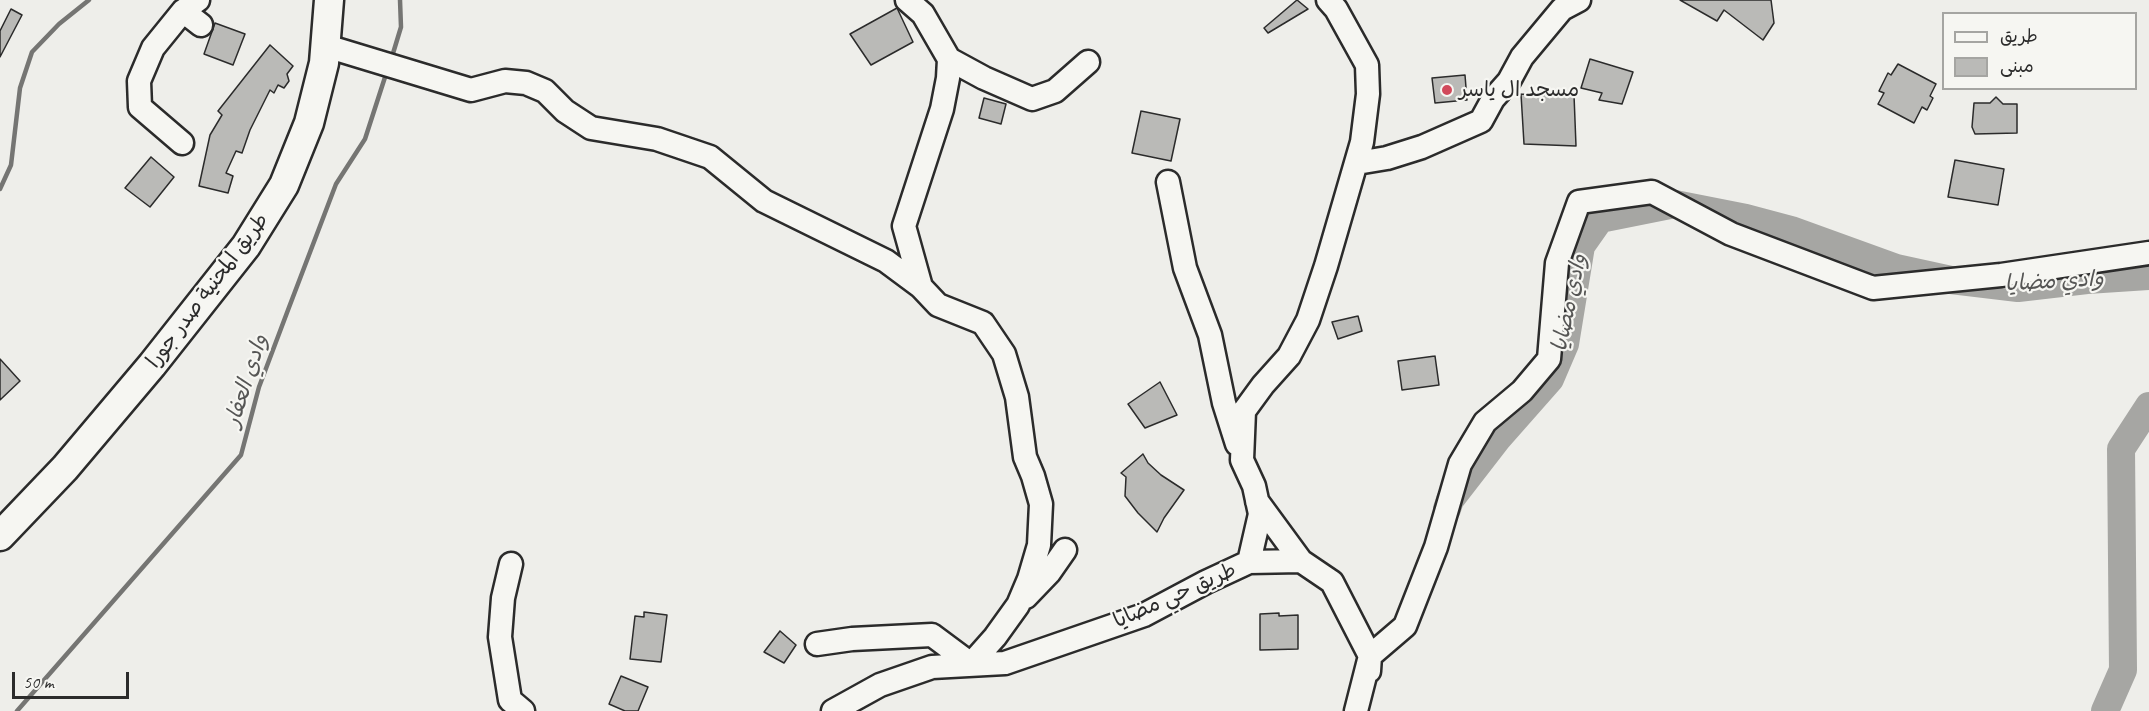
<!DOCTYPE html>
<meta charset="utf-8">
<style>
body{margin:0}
#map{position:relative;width:2149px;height:711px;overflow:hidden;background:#eeeeea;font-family:Caveat,"Playpen Sans Arabic",sans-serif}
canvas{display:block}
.legend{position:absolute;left:1942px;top:12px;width:195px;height:78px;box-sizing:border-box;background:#f6f6f2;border:2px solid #a5a5a2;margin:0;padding:8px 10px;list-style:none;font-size:18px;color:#2b2b2b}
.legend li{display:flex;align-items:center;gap:12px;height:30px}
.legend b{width:30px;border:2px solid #a5a5a2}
.scale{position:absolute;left:12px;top:672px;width:117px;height:27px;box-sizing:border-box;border:3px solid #2b2b2b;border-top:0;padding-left:8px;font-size:18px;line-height:21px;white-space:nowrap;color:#2b2b2b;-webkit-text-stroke:4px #f6f6f2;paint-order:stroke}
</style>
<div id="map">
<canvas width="2149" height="711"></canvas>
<ul class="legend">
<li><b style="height:8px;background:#f6f6f2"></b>طريق</li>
<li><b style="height:16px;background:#babab7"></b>مبنى</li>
</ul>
<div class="scale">50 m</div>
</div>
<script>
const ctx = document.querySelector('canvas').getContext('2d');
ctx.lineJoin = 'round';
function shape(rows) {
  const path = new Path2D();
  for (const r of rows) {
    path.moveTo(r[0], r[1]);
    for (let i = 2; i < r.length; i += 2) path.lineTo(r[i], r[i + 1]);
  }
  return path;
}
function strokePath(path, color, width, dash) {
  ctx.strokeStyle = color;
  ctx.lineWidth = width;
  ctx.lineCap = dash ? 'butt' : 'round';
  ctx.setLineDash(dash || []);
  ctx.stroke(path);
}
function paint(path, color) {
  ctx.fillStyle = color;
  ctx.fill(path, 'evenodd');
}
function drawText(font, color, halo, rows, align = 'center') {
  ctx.font = font + ' Caveat,"Playpen Sans Arabic",sans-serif';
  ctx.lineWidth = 4.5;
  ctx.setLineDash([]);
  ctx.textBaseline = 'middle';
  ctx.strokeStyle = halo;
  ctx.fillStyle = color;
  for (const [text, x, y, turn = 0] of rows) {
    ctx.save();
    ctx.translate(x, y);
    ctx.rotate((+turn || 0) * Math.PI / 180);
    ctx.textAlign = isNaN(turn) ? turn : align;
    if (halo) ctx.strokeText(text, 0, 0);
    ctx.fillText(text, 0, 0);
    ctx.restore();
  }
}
strokePath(shape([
 [391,60,401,27,400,0],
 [0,189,11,165,20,88,32,52,59,24,89,0],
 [17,711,241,455,259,387,288,310,336,184,365,139,387,71]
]), '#757573', 4.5);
strokePath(shape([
 [1447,509,1450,500,1498,438,1550,379,1565,344,1581,246,1600,219,1675,204,1746,218,1791,230,1896,268,1951,280,2018,288,2087,280,2149,276],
 [2105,711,2123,670,2121,449,2149,406]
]), '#a6a6a3', 28);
const building = shape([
 [1297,0,1308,9,1268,33,1264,28,1297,0],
 [1680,0,1771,0,1774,23,1763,40,1724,10,1717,21,1680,0],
 [897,8,913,42,871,65,850,34,897,8],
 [11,9,22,15,0,57,0,31,11,9],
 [215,23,245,34,233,65,204,54,215,23],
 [270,45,293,66,287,74,289,81,284,88,278,85,274,93,270,90,250,130,242,153,236,151,226,173,233,176,228,193,199,186,210,135,222,115,218,111,270,45],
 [1590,59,1633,72,1622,104,1599,100,1602,93,1581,88,1590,59],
 [1898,64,1936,84,1930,96,1933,98,1927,110,1922,107,1914,123,1878,104,1884,93,1879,91,1888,73,1891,75,1898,64],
 [1465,75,1467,100,1435,103,1432,78,1465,75],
 [1521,94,1574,95,1576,146,1524,144,1521,94],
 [1996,97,2003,104,2017,104,2017,133,1975,134,1972,127,1974,103,1990,103,1996,97],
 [984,98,1006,104,1001,124,979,118,984,98],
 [1141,111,1180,119,1171,161,1132,153,1141,111],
 [151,157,174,177,150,207,125,188,151,157],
 [1955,160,2004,169,1998,205,1948,197,1955,160],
 [1358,316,1362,331,1338,339,1332,322,1358,316],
 [1435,356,1439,385,1402,390,1398,361,1435,356],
 [0,359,20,381,0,400,0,359],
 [1160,382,1177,415,1145,428,1128,404,1160,382],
 [1143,454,1148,463,1161,475,1184,490,1164,518,1157,532,1138,513,1125,496,1126,477,1121,473,1143,454],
 [644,612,667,615,661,662,630,659,635,616,644,617,644,612],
 [1279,613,1279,616,1298,615,1298,649,1260,650,1260,614,1279,613],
 [780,631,796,645,784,663,764,652,780,631],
 [621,676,648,687,638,711,625,711,609,704,621,676]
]);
paint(building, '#babab7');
strokePath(building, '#2b2b2b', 1.5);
const minor = shape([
 [907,0,923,14,949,59],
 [183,11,201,25],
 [326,46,471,90,505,81,526,83,545,91,565,111,591,128,657,139,710,157,764,201,886,261,921,287,938,305,983,323,1004,354,1017,397,1025,457,1033,476,1041,504,1039,545,1029,579,1018,605,995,637,971,664,932,635,852,639,817,644],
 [182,143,140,107,139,81,153,48,183,11,198,0],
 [1357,163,1387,158,1422,147,1481,121,1493,99,1509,81,1522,57,1562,9,1579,0],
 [1168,182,1185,268,1210,335,1224,403,1237,444],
 [921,287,904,226,942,109,948,78,949,59,984,78,1032,99,1055,91,1088,62],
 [1257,501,1301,561],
 [1249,562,1301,561,1332,582,1370,656,1369,671],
 [511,564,503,598,500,637,510,700,523,711],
 [1026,597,1049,573,1065,550],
 [833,711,880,685,932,667,1005,663,1144,615,1206,582,1249,562,1260,514,1254,486,1242,460,1244,411,1263,385,1289,356,1308,320,1326,266,1362,142,1368,94,1367,65,1336,9,1328,0],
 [1356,711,1370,656,1405,626,1436,547,1460,464,1485,422,1522,391,1549,359,1557,263,1579,202,1652,192,1731,234,1873,288,2001,275,2149,253]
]);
const major = shape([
 [0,536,65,468,152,365,246,246,284,185,309,123,324,63,329,0]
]);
strokePath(minor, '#2b2b2b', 27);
strokePath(major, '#2b2b2b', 33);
strokePath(minor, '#f6f6f2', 22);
strokePath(major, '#f6f6f2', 28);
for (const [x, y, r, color] of [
 [1447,90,6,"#d1495b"]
]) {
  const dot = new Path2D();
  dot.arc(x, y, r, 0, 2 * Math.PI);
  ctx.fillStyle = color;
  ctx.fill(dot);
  strokePath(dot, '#f6f6f2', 2);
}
drawText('21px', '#2b2b2b', '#f6f6f2', [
 ["مسجد ال ياسر",1459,90]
], 'left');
drawText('21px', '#2b2b2b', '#f6f6f2', [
 ["طريق المحنية صدر جورا",208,291,-53],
 ["طريق حي مضايا",1175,596,-24]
]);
drawText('italic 22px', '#565655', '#f6f6f2', [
 ["وادي مضايا",2054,282,-3],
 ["وادي مضايا",1570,303,-78],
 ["وادي العفار",247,381,-72]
]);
</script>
